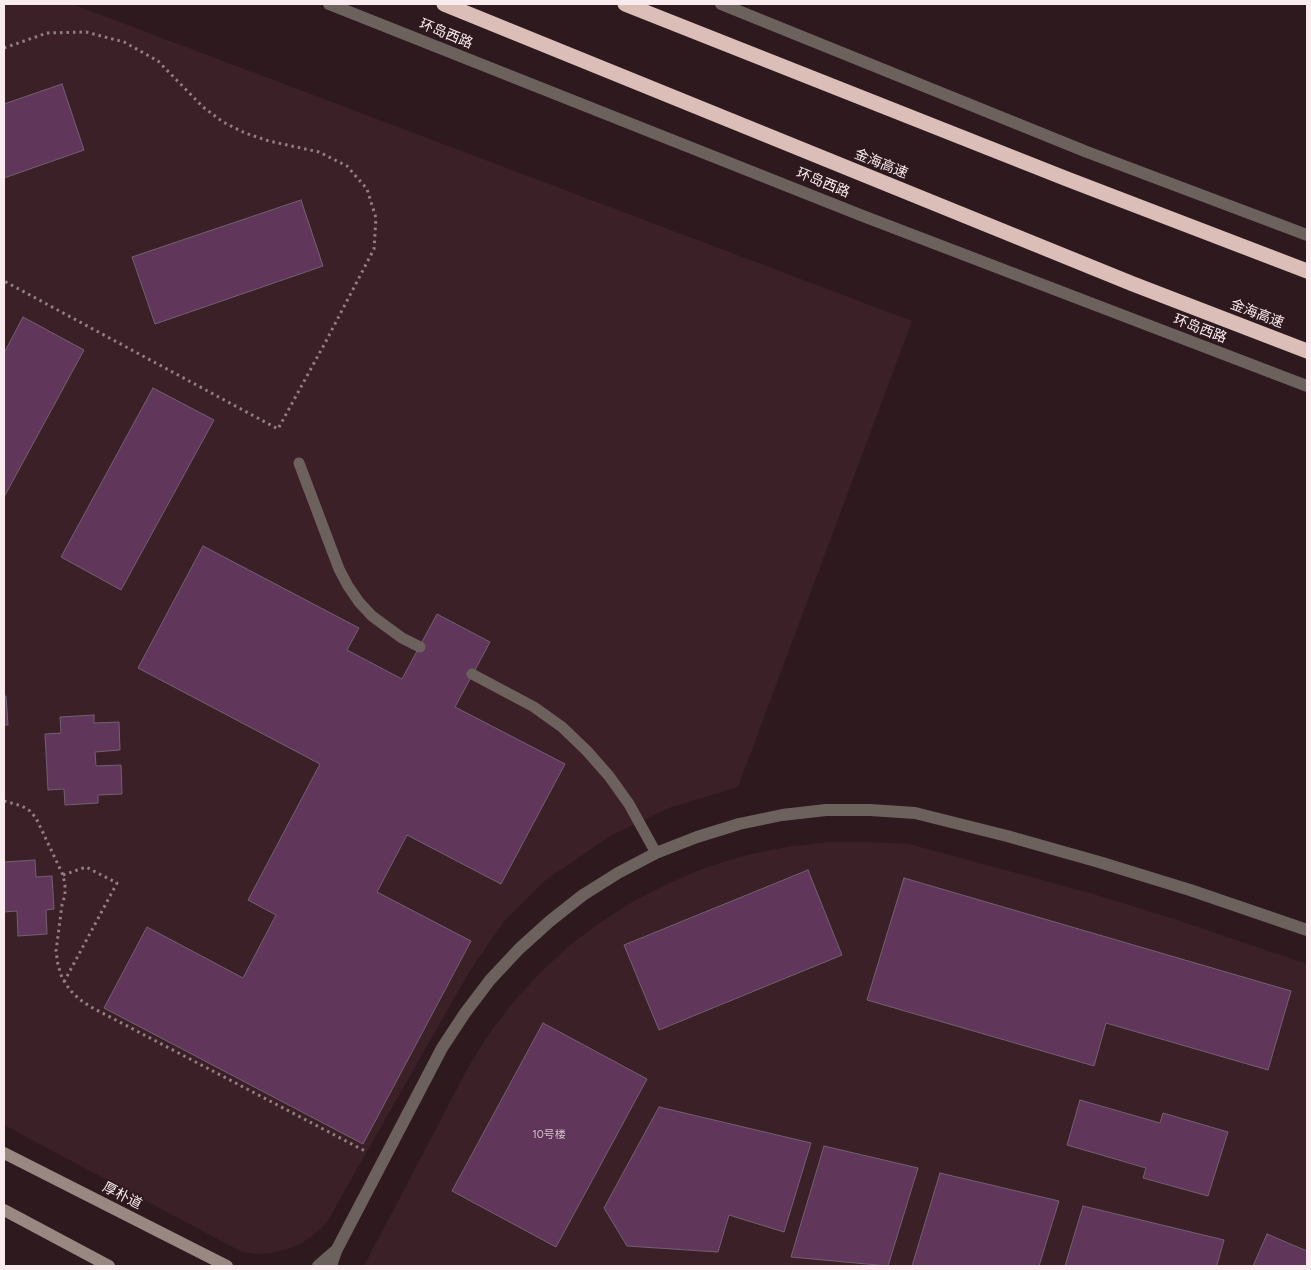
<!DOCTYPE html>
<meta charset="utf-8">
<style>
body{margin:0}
#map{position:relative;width:1311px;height:1270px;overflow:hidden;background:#2e191e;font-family:Figtree,sans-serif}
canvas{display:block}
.frame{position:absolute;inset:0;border:5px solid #faebee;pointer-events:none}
</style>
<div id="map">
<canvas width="1311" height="1270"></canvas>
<div class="frame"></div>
</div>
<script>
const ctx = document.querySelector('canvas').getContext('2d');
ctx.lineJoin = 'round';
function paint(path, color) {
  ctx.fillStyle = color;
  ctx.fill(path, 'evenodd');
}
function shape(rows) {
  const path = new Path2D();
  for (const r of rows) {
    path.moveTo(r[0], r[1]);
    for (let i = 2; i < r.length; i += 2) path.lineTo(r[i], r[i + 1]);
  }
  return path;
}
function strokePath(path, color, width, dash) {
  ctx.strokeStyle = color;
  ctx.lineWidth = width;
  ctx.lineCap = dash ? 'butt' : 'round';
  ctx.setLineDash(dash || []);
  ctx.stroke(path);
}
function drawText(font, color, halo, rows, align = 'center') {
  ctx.font = font + ' Figtree,"Noto Sans SC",sans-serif';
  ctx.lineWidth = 4;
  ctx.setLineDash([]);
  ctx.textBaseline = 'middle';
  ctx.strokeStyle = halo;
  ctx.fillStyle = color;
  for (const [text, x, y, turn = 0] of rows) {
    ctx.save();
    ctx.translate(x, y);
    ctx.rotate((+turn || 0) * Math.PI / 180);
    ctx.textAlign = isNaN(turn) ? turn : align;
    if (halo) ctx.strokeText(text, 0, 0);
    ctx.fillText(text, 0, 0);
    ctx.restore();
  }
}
paint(shape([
 [4,4,72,4,912,321,738,787,669,808,612,835,547,879,505,920,469,972,327,1222,315,1234,302,1243,287,1249,271,1253,255,1254,240,1251,4,1125],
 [828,842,869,842,909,844,1090,893,1180,921,1307,964,1307,1266,364,1266,470,1064,491,1031,515,1000,541,972,570,945,601,922,634,901,669,883,707,867,747,855,787,847]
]), '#3c2028');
const building = shape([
 [62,84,84,150,4,178,4,104,62,84],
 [301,200,323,266,155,324,132,257,301,200],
 [23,317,84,350,4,497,4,353,23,317],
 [153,388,214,420,121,590,61,557,153,388],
 [203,546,359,628,347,650,402,679,437,614,490,642,455,707,565,764,501,884,407,835,377,892,471,941,363,1144,104,1008,147,927,243,978,276,915,248,900,320,764,138,668,203,546],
 [4,696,6,696,8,725,4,725,4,696],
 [94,715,94,723,119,722,120,750,95,752,96,766,121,765,122,794,98,795,98,803,65,805,64,789,48,790,45,734,61,733,60,717,94,715],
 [35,860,36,877,52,876,54,909,46,910,47,934,18,936,17,911,4,912,4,862,35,860],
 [808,870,842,955,659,1030,624,945,808,870],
 [904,878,1291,991,1268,1070,1106,1023,1094,1066,867,1000,904,878],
 [543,1023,647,1079,556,1247,452,1191,543,1023],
 [1080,1100,1160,1123,1163,1113,1228,1132,1208,1196,1143,1178,1146,1168,1067,1145,1080,1100],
 [659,1107,811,1143,784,1232,729,1215,718,1252,627,1246,604,1208,659,1107],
 [824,1146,918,1168,888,1266,791,1257,824,1146],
 [940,1173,1059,1201,1039,1266,912,1266,940,1173],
 [1083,1206,1224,1240,1217,1265,1217,1266,1065,1266,1083,1206],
 [1267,1234,1307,1251,1307,1266,1253,1266,1267,1234]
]);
paint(building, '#60365b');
strokePath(building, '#736070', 1);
strokePath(shape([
 [4,48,47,33,86,32,124,42,158,61,203,107,223,122,245,133,269,141,319,152,347,166,367,189,376,218,374,249,325,343,278,429,4,281],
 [4,801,22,806,30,811,36,818,63,875,65,885,65,895,62,905,56,951,58,965,62,978,70,990,79,999,91,1007,365,1151],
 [63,875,86,867,117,883,64,982]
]), '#917f83', 3, [2.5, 4]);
strokePath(shape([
 [299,463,339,569,348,586,359,602,372,616,402,638,420,647],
 [472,674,534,707,562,727,587,751,609,776,629,804,656,853]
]), '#6d615e', 11);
strokePath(shape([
 [318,1266,334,1252],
 [331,1266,336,1251,442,1048,465,1013,490,980,519,949,550,921,583,895,618,873,656,853,697,837,739,824,782,815,826,810,870,810,915,813,1007,836,1099,862,1190,890,1307,930]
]), '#6d615e', 12);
strokePath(shape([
 [329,4,863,216,1307,386],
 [721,4,1087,152,1307,235]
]), '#6d615e', 12);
strokePath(shape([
 [4,1153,227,1266],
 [4,1210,109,1266]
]), '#998782', 12);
strokePath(shape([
 [444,4,1133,284,1307,351],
 [625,4,1067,179,1307,271]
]), '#dbbeb7', 15);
drawText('11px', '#d4bec9', null, [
 ["10号楼",549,1135]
]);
drawText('14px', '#faebee', '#2e191e', [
 ["环岛西路",446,34,22],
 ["金海高速",881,164,22],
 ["环岛西路",823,183,22],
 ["金海高速",1257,314,21],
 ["环岛西路",1200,329,21],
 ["厚朴道",122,1196,27]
]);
</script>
